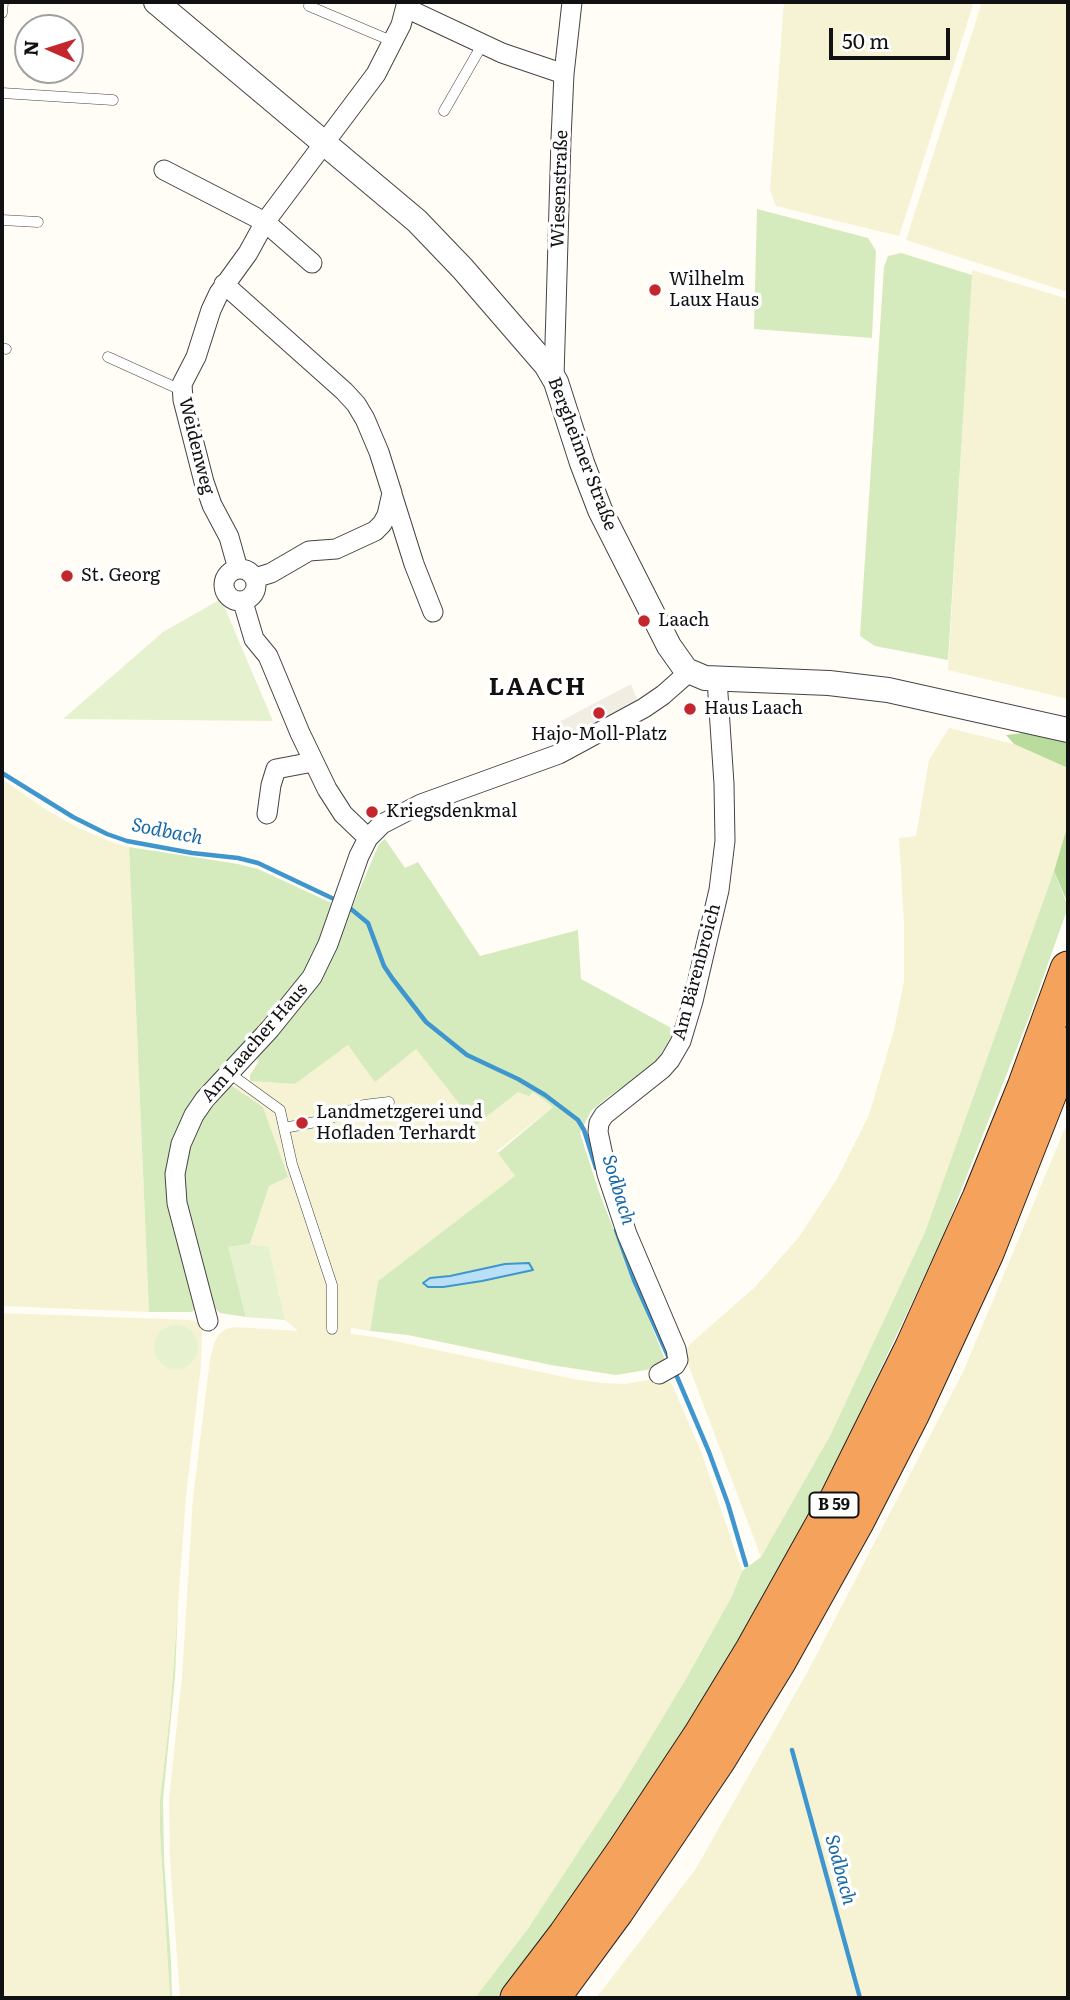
<!DOCTYPE html>
<meta charset="utf-8">
<style>
body{margin:0}
#map{position:relative;width:1070px;height:2000px;overflow:hidden;background:#fffdf5;font-family:Literata,serif}
canvas{display:block}
.frame{position:absolute;inset:0;border:4px solid #111;pointer-events:none}
.north{position:absolute;left:14px;top:14px;width:70px;height:70px;box-sizing:border-box;background:#fff;border:2px solid #a0a0a0;border-radius:50%;rotate:273deg;font-size:19px;font-weight:700;line-height:28px;text-align:center;color:#111}
.north::after{content:'';display:block;margin:auto;width:24px;height:32px;background:#c4262e;clip-path:polygon(50% 0,100% 100%,50% 72%,0 100%)}
.scale{position:absolute;left:829px;top:28px;width:121px;height:32px;box-sizing:border-box;border:4px solid #111;border-top:0;padding-left:9px;font-size:21px;line-height:24px;white-space:nowrap;color:#111;-webkit-text-stroke:5px #fff;paint-order:stroke}
</style>
<div id="map">
<canvas width="1070" height="2000"></canvas>
<div class="frame"></div>
<div class="north">N</div>
<div class="scale">50 m</div>
</div>
<script>
const ctx = document.querySelector('canvas').getContext('2d');
ctx.lineJoin = 'round';
function paint(path, color) {
  ctx.fillStyle = color;
  ctx.fill(path, 'evenodd');
}
function shape(rows) {
  const path = new Path2D();
  for (const r of rows) {
    if (r.length === 3) {
      path.moveTo(r[0] + r[2], r[1]);
      path.arc(r[0], r[1], r[2], 0, 2 * Math.PI);
      continue;
    }
    path.moveTo(r[0], r[1]);
    for (let i = 2; i < r.length; i += 2) path.lineTo(r[i], r[i + 1]);
  }
  return path;
}
function strokePath(path, color, width, dash) {
  ctx.strokeStyle = color;
  ctx.lineWidth = width;
  ctx.lineCap = dash ? 'butt' : 'round';
  ctx.setLineDash(dash || []);
  ctx.stroke(path);
}
function drawText(font, color, halo, rows, align = 'center') {
  ctx.font = font + ' Literata,serif';
  ctx.lineWidth = 7;
  ctx.setLineDash([]);
  ctx.textBaseline = 'middle';
  ctx.strokeStyle = halo;
  ctx.fillStyle = color;
  for (const [text, x, y, turn = 0] of rows) {
    ctx.save();
    ctx.translate(x, y);
    ctx.rotate((+turn || 0) * Math.PI / 180);
    ctx.textAlign = isNaN(turn) ? turn : align;
    if (halo) ctx.strokeText(text, 0, 0);
    ctx.fillText(text, 0, 0);
    ctx.restore();
  }
}
paint(shape([
 [784,2,974,2,899,236,776,206,770,190],
 [982,2,1068,2,1068,292,906,240],
 [972,270,1068,299,1068,699,948,670],
 [949,728,1014,744,1068,768,1068,824,1054,871,1008,1003,925,1232,830,1437,761,1557,688,1364,686,1351,690,1344,755,1287,799,1237,837,1179,869,1115,894,1030,904,981,904,923,899,838,916,836,929,760],
 [2,779,48,811,81,829,109,841,129,847,149,1312,2,1306],
 [348,1045,416,1049,476,1125,519,1091,533,1092,553,1107,497,1151,515,1176,378,1281,370,1331,351,1328,351,1334,375,1337,574,1379,602,1383,625,1384,664,1377,672,1384,702,1454,742,1571,732,1596,687,1677,621,1787,527,1930,475,1998,180,1998,170,1860,169,1799,182,1677,193,1498,210,1359,214,1344,218,1335,226,1329,235,1327,298,1331,285,1320,269,1247,250,1244,269,1185,287,1177,263,1107,232,1086,250,1081,295,1084],
 [1068,1121,1068,1998,596,1998,695,1870,807,1673,963,1372],
 [2,1313,190,1320,197,1322,202,1328,201,1365,186,1496,170,1714,160,1799,160,1832,170,1998,2,1998]
]), '#f6f3d4');
paint(shape([
 [757,209,868,238,876,251,872,338,754,329],
 [901,253,972,275,948,660,875,646,860,636,884,267,888,256],
 [385,839,405,868,418,862,480,956,578,930,581,979,675,1030,660,1056,644,1072,608,1097,591,1111,580,1133,599,1192,665,1360,652,1369,616,1375,551,1365,408,1335,370,1331,378,1281,515,1176,498,1153,553,1107,533,1092,529,1096,518,1092,476,1125,416,1049,375,1082,348,1045,295,1084,250,1081,250,1075,259,1061,256,1058,320,974,350,912,379,844],
 [129,847,238,864,258,869,338,906,315,963,179,1138,196,1307,192,1312,149,1312],
 [1054,871,1068,907,1031,1012,942,1239,844,1446,784,1562,723,1667,650,1784,574,1895,498,1998,475,1998,527,1930,621,1787,687,1677,732,1596,742,1571,761,1557,830,1436,925,1232],
 [232,1086,263,1107,288,1177,269,1186,250,1244,229,1247,246,1317,220,1313,212,1305,187,1227,183,1150,220,1089],
 [178,1606,175,1677,163,1799,164,1859,171,1962,172,1998,170,1998,160,1832,160,1799,170,1714]
]), '#d5ebbd');
paint(shape([
 [1032,732,1068,741,1068,768,1014,744,1006,735],
 [1068,824,1068,904,1054,871]
]), '#b9dc9c');
paint(shape([
 [221,599,273,721,63,719,163,632],
 [250,1244,269,1247,285,1320,246,1317,228,1247],
 [176,1347,22]
]), '#e6f2cf');
paint(shape([
 [631,684,639,704,569,740,559,722]
]), '#f1ede2');
const water = shape([
 [529,1263,533,1270,482,1281,443,1287,428,1287,423,1283,430,1278,450,1276,505,1264,529,1263]
]);
paint(water, '#b9e0f7');
strokePath(water, '#3f96cf', 2);
strokePath(shape([
 [2,773,73,817,107,834,127,841,192,853,238,858,258,863,336,900],
 [351,909,368,923,384,966,392,978,426,1022,467,1055,518,1079,545,1095,578,1120,584,1130,596,1168],
 [616,1230,634,1280,669,1358],
 [675,1372,709,1452,728,1504,746,1565],
 [792,1750,860,1998]
]), '#3f96cf', 4.5);
const service = shape([
 [309,6,394,42],
 [2,13,3,2],
 [2,93,113,100],
 [444,111,482,45],
 [2,220,38,222],
 [2,348,6,349],
 [108,357,181,390],
 [229,1073,280,1110,292,1164,332,1285,332,1329],
 [284,1128,326,1120,364,1105,389,1102]
]);
const minor = shape([
 [406,8,502,53,564,74],
 [164,170,265,222,312,263],
 [224,284,344,391,356,404,365,419,379,452,392,493,387,515,382,524,375,531,336,549,309,551,271,573,255,578],
 [554,377,561,139,564,74,572,2],
 [392,494,414,564,433,612],
 [240,585,16],
 [238,569,229,537,212,505,204,482,183,400,182,384,196,357,211,310,219,293,248,253,265,222,376,74,401,25,407,2],
 [243,602,254,639,268,656,300,733,327,789,343,814,368,838],
 [267,814,271,785,276,769,313,762],
 [208,1321,177,1203,175,1174,181,1144,194,1115,205,1099,270,1029,312,977,328,944,359,856,368,838,382,824,421,804,559,754,644,708,663,695,689,672],
 [659,1374,675,1365,678,1360,676,1349,627,1234,607,1174,598,1132,599,1123,604,1115,662,1069,670,1060,681,1041,693,1001,719,890,725,841,724,784,717,679]
]);
const tertiary = shape([
 [156,2,417,221,463,269,546,365,556,382,582,463,600,510,669,646,686,670,705,678,829,683,888,690,1068,730]
]);
const motorway = shape([
 [518,1998,566,1935,626,1849,700,1737,753,1650,838,1498,912,1349,980,1198,1025,1087,1068,969],
 [552,1998,616,1911,717,1761,779,1660,856,1522,912,1413,986,1253,1068,1045]
]);
strokePath(service, '#444', 11);
strokePath(minor, '#444', 21);
strokePath(tertiary, '#444', 26);
strokePath(motorway, '#222', 37);
strokePath(service, '#fff', 10);
strokePath(minor, '#fff', 19);
strokePath(tertiary, '#fff', 24);
strokePath(motorway, '#f5a25d', 35);
for (const [x, y, r, color] of [
 [655,290,7,"#c4262e"],
 [67,576,7,"#c4262e"],
 [644,621,7,"#c4262e"],
 [690,709,7,"#c4262e"],
 [599,713,7,"#c4262e"],
 [372,812,7,"#c4262e"],
 [302,1123,7,"#c4262e"]
]) {
  const dot = new Path2D();
  dot.arc(x, y, r, 0, 2 * Math.PI);
  ctx.fillStyle = color;
  ctx.fill(dot);
  strokePath(dot, '#fff', 2.5);
}
for (const [x, y, w] of [
 [834,1505,49]
]) {
  const box = new Path2D();
  box.roundRect(x - w / 2, y - 12.5, w, 25, 5);
  ctx.fillStyle = '#fff';
  ctx.fill(box);
  strokePath(box, '#111', 2);
}
drawText('bold 16px', '#111', null, [
 ["B 59",834,1505]
]);
drawText('18px', '#111', '#fff', [
 ["Wiesenstraße",560,189,-88],
 ["Weidenweg",196,446,76],
 ["Bergheimer Straße",582,454,69],
 ["Am Bärenbroich",697,972,-75],
 ["Am Laacher Haus",255,1043,-49]
]);
drawText('18px', '#111', '#fff', [
 ["Wilhelm",669,280],
 ["Laux Haus",669,301],
 ["St. Georg",81,576],
 ["Laach",658,621],
 ["Haus Laach",704,709],
 ["Hajo-Moll-Platz",599,735,"center"],
 ["Kriegsdenkmal",386,812],
 ["Landmetzgerei und",316,1113],
 ["Hofladen Terhardt",316,1134]
], 'left');
drawText('italic 19px', '#1768a6', '#fff', [
 ["Sodbach",167,832,11],
 ["Sodbach",618,1190,73],
 ["Sodbach",840,1870,75]
]);
ctx.letterSpacing = '2px';
drawText('bold 24px', '#111', '#fff', [
 ["LAACH",538,688]
]);
ctx.letterSpacing = '0px';
</script>
